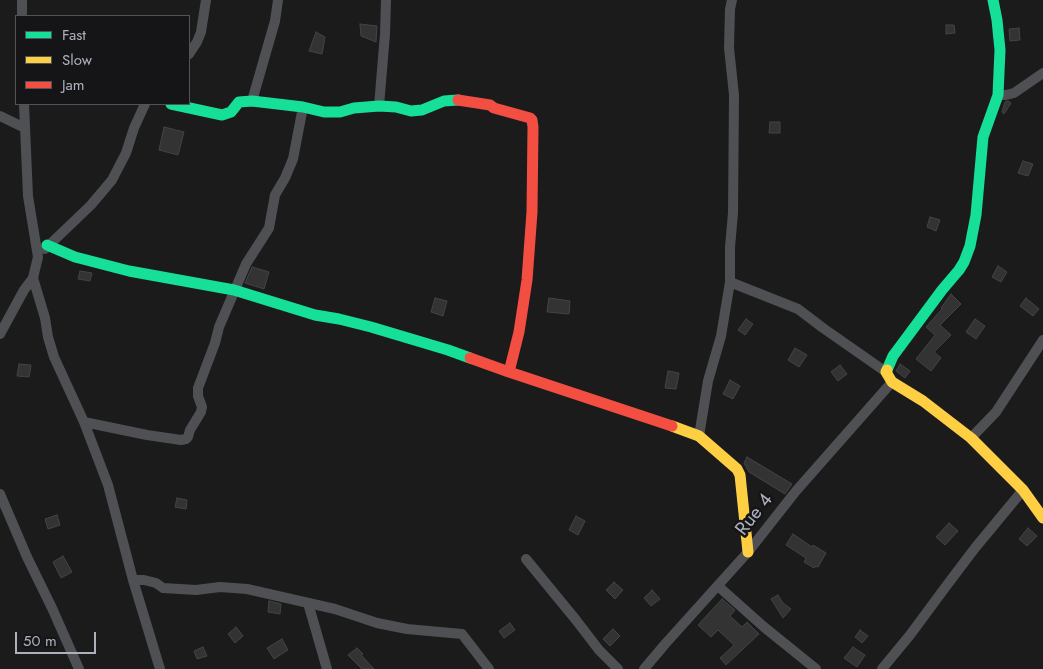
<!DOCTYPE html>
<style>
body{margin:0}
#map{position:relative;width:1043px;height:669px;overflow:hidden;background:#1b1b1c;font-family:Jost,sans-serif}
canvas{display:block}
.legend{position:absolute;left:15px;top:15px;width:175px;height:90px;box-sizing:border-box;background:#151518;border:1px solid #52535a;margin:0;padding:6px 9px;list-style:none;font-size:15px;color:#adb1bc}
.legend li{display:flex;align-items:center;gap:10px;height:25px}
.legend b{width:25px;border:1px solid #52535a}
.scale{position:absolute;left:15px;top:632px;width:81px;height:22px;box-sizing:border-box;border:2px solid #adb1bc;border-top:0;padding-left:6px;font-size:15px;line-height:18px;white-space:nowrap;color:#adb1bc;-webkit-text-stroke:4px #151518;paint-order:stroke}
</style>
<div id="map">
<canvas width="1043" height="669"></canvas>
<ul class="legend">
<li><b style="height:6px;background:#16e098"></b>Fast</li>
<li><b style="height:6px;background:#ffcf43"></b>Slow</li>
<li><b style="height:6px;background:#f24e42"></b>Jam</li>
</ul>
<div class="scale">50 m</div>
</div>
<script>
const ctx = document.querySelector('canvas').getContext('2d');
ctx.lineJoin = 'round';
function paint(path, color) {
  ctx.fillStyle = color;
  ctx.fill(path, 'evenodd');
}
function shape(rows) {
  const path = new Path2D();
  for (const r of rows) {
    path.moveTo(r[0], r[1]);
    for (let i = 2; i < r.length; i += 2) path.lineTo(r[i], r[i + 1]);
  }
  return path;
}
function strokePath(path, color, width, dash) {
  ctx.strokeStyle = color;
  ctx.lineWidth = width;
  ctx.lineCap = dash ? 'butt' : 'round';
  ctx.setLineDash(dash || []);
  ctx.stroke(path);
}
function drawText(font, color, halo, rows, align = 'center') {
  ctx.font = font + ' Jost,sans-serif';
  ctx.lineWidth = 5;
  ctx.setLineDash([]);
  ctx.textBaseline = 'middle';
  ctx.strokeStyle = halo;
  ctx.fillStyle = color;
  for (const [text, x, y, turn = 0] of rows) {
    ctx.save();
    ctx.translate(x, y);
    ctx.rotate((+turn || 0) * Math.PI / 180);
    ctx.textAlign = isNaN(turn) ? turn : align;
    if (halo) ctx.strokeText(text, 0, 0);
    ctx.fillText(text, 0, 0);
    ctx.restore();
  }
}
const building = shape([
 [360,24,377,26,376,42,361,36,360,24],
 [946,25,954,25,955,33,946,34,946,25],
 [1019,28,1020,40,1010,41,1009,29,1019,28],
 [316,32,325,37,322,54,309,51,316,32],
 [1008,101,1011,103,1004,114,1002,112,1005,102,1008,101],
 [770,122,780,122,780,133,769,133,770,122],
 [164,127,184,132,178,155,159,150,164,127],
 [1023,161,1033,164,1028,176,1018,173,1023,161],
 [930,217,940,220,936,231,927,227,930,217],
 [998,266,1007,272,1001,282,992,277,998,266],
 [252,267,269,272,264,289,245,283,252,267],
 [80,271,92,273,90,281,78,279,80,271],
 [951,294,961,304,940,325,951,335,934,352,941,358,931,371,916,359,935,335,926,327,942,309,941,308,951,294],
 [435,298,447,301,443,316,431,312,435,298],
 [549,298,570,301,569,314,547,312,549,298],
 [1026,298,1039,309,1033,316,1020,306,1026,298],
 [746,319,753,324,745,335,738,330,746,319],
 [975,319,985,326,976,339,966,332,975,319],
 [795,348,807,355,799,367,788,360,795,348],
 [19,364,31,365,29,377,17,376,19,364],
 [900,364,910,371,905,378,896,371,900,364],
 [840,365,847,374,838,381,831,372,840,365],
 [668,371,679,373,676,389,665,388,668,371],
 [730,380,740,386,733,399,723,394,730,380],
 [747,457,792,484,785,494,749,472,744,463,747,457],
 [177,498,187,500,186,509,175,507,177,498],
 [57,515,60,525,48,529,45,519,57,515],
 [576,516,585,521,578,535,569,530,576,516],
 [949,523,958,531,945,545,936,537,949,523],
 [1028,528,1037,536,1027,546,1019,539,1028,528],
 [793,534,812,547,813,545,826,553,818,567,816,566,814,568,804,562,806,558,786,545,793,534],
 [63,556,72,572,61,578,53,562,63,556],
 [614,582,623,590,615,599,606,590,614,582],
 [652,590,660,599,651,606,644,598,652,590],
 [778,595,783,603,791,609,783,618,771,599,778,595],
 [722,599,735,610,730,616,742,627,747,622,759,634,726,665,720,658,734,645,718,630,711,637,698,625,722,599],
 [269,601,281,604,280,614,268,612,269,601],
 [510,623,515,630,504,638,499,631,510,623],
 [236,627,243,636,235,643,228,634,236,627],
 [613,629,620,636,610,646,603,639,613,629],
 [860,630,868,636,862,643,855,637,860,630],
 [282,639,288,650,274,659,267,648,282,639],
 [203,647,207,656,197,659,194,651,203,647],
 [853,647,865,655,857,667,844,658,853,647],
 [357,648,363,654,361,655,374,669,362,669,348,655,357,648]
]);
paint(building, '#333334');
strokePath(building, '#444448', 1);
strokePath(shape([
 [22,0,22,16],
 [189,54,197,42,201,32,206,0],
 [998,95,1006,95,1014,93,1043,73],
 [252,101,275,21,278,0],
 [379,106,385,34,386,0],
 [0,116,25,128],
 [45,249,91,205,112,180,126,153,134,128,145,104],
 [33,278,45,318,48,337,54,357,84,422,108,485,133,580,160,669],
 [730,282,798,309,823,328,886,372],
 [0,334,24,290,33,278,38,257,28,196,24,104],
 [84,422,147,435,181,440,186,439,188,437,190,430,201,412,202,407,198,396,198,388,215,343,219,327,246,264,269,228,275,195,285,178,293,159,303,107],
 [699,436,708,381,721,336,730,282,730,247,733,213,734,95,729,48,730,9,732,0],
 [971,438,996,412,1043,340],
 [0,494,27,557,52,608,79,669],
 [526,559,576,620,599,650,618,669],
 [133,580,144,580,156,583,163,588,196,590,220,587,247,589,335,609,377,623,407,629,462,634,489,669],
 [718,586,764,627,816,669],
 [308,603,327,669],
 [644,669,666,643,748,552,796,491,892,382],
 [882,669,910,635,947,585,975,548,1023,490]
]), '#4f5054', 10);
strokePath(shape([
 [171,104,222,115,231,112,239,102,252,101,303,107,324,112,340,112,354,108,379,106,396,107,411,111,422,110,444,101,458,100],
 [47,245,75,257,129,271,234,290,315,315,339,319,371,327,448,350,470,358],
 [887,370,893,356,942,290,959,270,964,262,970,246,976,215,983,137,998,95,1000,50,997,20,993,0]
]), '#16e098', 11);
strokePath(shape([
 [887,370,886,372,892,382,923,401,971,438,1023,490,1043,518],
 [672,426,699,436,737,469,740,475,748,552]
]), '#ffcf43', 11);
strokePath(shape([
 [458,100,490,105,494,108,530,118,532,120,533,127,532,212,527,280,519,332,509,372],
 [470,358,509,372,672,426]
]), '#f24e42', 11);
drawText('19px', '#adb1bc', '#151518', [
 ["Rue 4",755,515,-52]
]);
</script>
